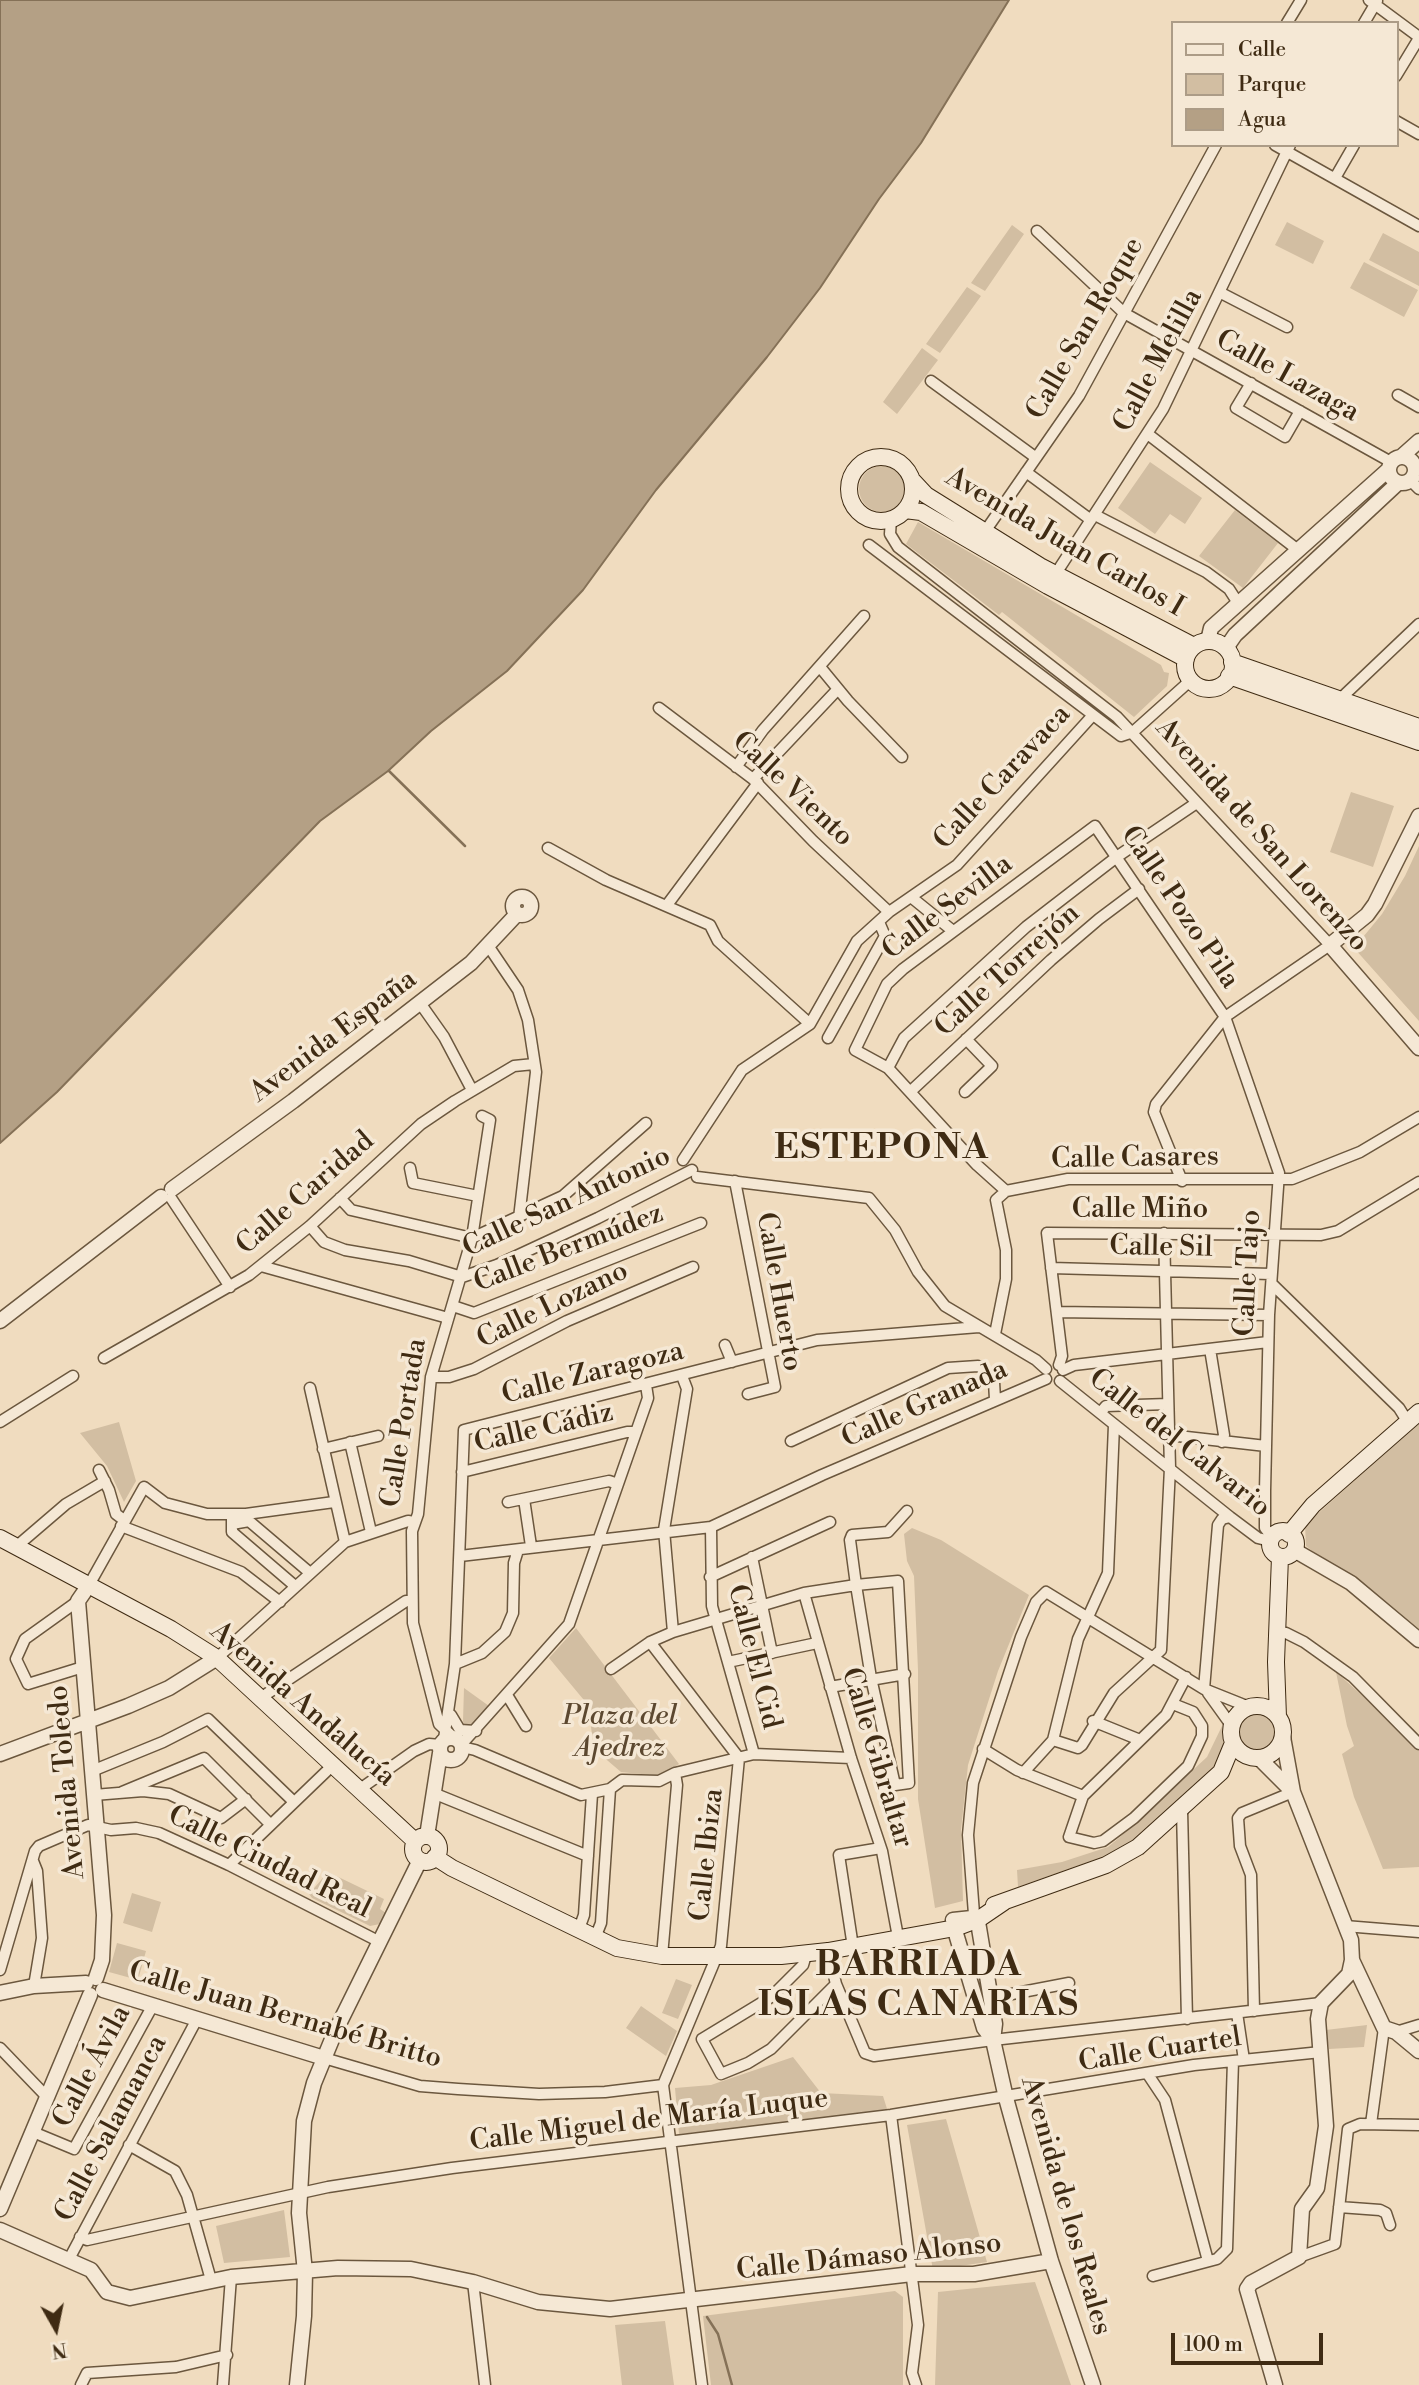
<!DOCTYPE html>
<meta charset="utf-8">
<style>
body{margin:0}
#map{position:relative;width:1419px;height:2385px;overflow:hidden;background:#f0dcbf;font-family:"Libre Bodoni",serif}
canvas{display:block}
.legend{position:absolute;left:1171px;top:21px;width:228px;height:126px;box-sizing:border-box;background:#f5e8d5;border:2px solid #ac9c87;margin:0;padding:9px 12px;list-style:none;font-size:21px;color:#3f2b13}
.legend li{display:flex;align-items:center;gap:14px;height:35px}
.legend b{width:35px;border:2px solid #ac9c87}
.north{position:absolute;left:21px;top:2294px;width:70px;height:70px;-webkit-text-stroke:5px #f5e8d5;paint-order:stroke;rotate:171deg;font-size:19px;font-weight:700;line-height:28px;text-align:center;color:#3f2b13}
.north::after{content:'';display:block;margin:auto;width:24px;height:32px;background:#3f2b13;clip-path:polygon(50% 0,100% 100%,50% 72%,0 100%)}
.scale{position:absolute;left:1171px;top:2333px;width:152px;height:32px;box-sizing:border-box;border:4px solid #3f2b13;border-top:0;padding-left:9px;font-size:21px;line-height:24px;white-space:nowrap;color:#3f2b13;-webkit-text-stroke:5px #f5e8d5;paint-order:stroke}
</style>
<div id="map">
<canvas width="1419" height="2385"></canvas>
<ul class="legend">
<li><b style="height:9px;background:#f5e8d5"></b>Calle</li>
<li><b style="height:19px;background:#d2bea2"></b>Parque</li>
<li><b style="height:19px;background:#b4a085"></b>Agua</li>
</ul>
<div class="north">N</div>
<div class="scale">100 m</div>
</div>
<script>
const ctx = document.querySelector('canvas').getContext('2d');
ctx.lineJoin = 'round';
function paint(path, color) {
  ctx.fillStyle = color;
  ctx.fill(path, 'evenodd');
}
function shape(rows) {
  const path = new Path2D();
  for (const r of rows) {
    if (r.length === 3) {
      path.moveTo(r[0] + r[2], r[1]);
      path.arc(r[0], r[1], r[2], 0, 2 * Math.PI);
      continue;
    }
    path.moveTo(r[0], r[1]);
    for (let i = 2; i < r.length; i += 2) path.lineTo(r[i], r[i + 1]);
  }
  return path;
}
function strokePath(path, color, width, dash) {
  ctx.strokeStyle = color;
  ctx.lineWidth = width;
  ctx.lineCap = dash ? 'butt' : 'round';
  ctx.setLineDash(dash || []);
  ctx.stroke(path);
}
function drawText(font, color, halo, rows, align = 'center') {
  ctx.font = font + ' "Libre Bodoni",serif';
  ctx.lineWidth = 7;
  ctx.setLineDash([]);
  ctx.textBaseline = 'middle';
  ctx.strokeStyle = halo;
  ctx.fillStyle = color;
  for (const [text, x, y, turn = 0] of rows) {
    ctx.save();
    ctx.translate(x, y);
    ctx.rotate((+turn || 0) * Math.PI / 180);
    ctx.textAlign = isNaN(turn) ? turn : align;
    if (halo) ctx.strokeText(text, 0, 0);
    ctx.fillText(text, 0, 0);
    ctx.restore();
  }
}
paint(shape([
 [1287,222,1324,241,1313,264,1275,245],
 [1012,225,1024,234,985,291,971,283],
 [1383,233,1419,252,1419,286,1369,260],
 [1364,262,1418,290,1404,317,1350,288],
 [967,287,981,296,940,353,926,344],
 [922,348,938,360,897,414,883,402],
 [1150,462,1202,498,1185,524,1170,514,1155,534,1118,508],
 [882,489,23],
 [1235,510,1278,543,1243,588,1199,556],
 [918,522,1161,665,1164,672,1169,673,1167,686,1134,717,1002,612,999,615,906,544],
 [1351,792,1394,806,1373,867,1330,852],
 [1419,846,1419,1021,1354,948,1382,914,1405,876],
 [119,1422,136,1481,124,1502,107,1466,80,1433],
 [1419,1423,1419,1635,1306,1546,1305,1525],
 [912,1528,941,1540,1029,1595,998,1671,968,1765,961,1830,963,1901,935,1908,918,1799,918,1670,914,1576,907,1561,904,1534],
 [576,1628,679,1764,662,1776,621,1772,594,1749,588,1705,549,1658],
 [1336,1672,1400,1729,1419,1751,1419,1867,1383,1869,1354,1797,1342,1754,1354,1746,1347,1726],
 [464,1688,489,1706,470,1727,464,1725,463,1721],
 [1257,1732,18],
 [1222,1726,1224,1750,1221,1760,1149,1831,1108,1855,1018,1887,1017,1870,1062,1862,1108,1847,1120,1837,1207,1757],
 [328,1872,384,1899,380,1909,386,1913,380,1924,370,1926,312,1898,309,1894],
 [132,1893,161,1902,152,1932,123,1923],
 [117,1943,146,1951,138,1980,109,1972],
 [676,1979,692,1985,678,2019,662,2013],
 [641,2006,677,2031,666,2056,626,2028],
 [1367,2025,1364,2047,1329,2049,1326,2030],
 [793,2057,821,2093,883,2096,888,2112,679,2134,675,2088,711,2085],
 [946,2119,987,2262,933,2270,907,2125],
 [284,2210,290,2257,224,2263,216,2226],
 [1035,2282,1071,2385,935,2385,938,2292],
 [895,2291,903,2297,903,2385,711,2385,703,2316],
 [665,2321,674,2385,622,2385,615,2325]
]), '#d2bea2');
const water = shape([
 [0,0,1009,0,921,143,879,199,820,288,767,357,656,490,583,590,507,671,431,731,388,771,320,821,57,1092,0,1143,0,0]
]);
paint(water, '#b4a085');
strokePath(water, '#857157', 2);
strokePath(shape([
 [389,771,465,846],
 [707,2317,718,2334,732,2385]
]), '#857157', 2.5);
const minor = shape([
 [1369,0,1419,37],
 [1287,23,1301,0],
 [1364,23,1377,1],
 [1396,76,1419,38],
 [1396,121,1419,134],
 [1275,145,1419,226],
 [1335,178,1354,145],
 [1037,231,1124,313,1391,462],
 [1221,293,1287,327],
 [931,381,1035,457],
 [1251,383,1236,408,1285,437,1300,411],
 [1398,395,1419,407],
 [1149,435,1298,550],
 [1026,472,1091,520],
 [1410,480,1419,489],
 [1095,515,1206,572,1229,589,1238,603],
 [891,519,890,534,898,547,1117,717,1330,945,1225,1017,1156,1104,1154,1112,1182,1181],
 [986,530,1079,396,1216,145],
 [869,545,1121,736,1133,732,1191,680],
 [1053,578,1163,409,1290,145],
 [820,667,848,701,902,757],
 [1338,701,1419,624],
 [659,708,753,779,813,841,889,912],
 [736,767,763,730,864,616],
 [753,779,838,689],
 [548,848,606,880,710,925,718,941,810,1024],
 [911,897,953,931],
 [667,905,758,783],
 [489,947,518,990,528,1020,536,1072,519,1218],
 [420,1003,444,1037,472,1090],
 [828,1038,885,936,879,922],
 [888,1068,904,1038,1026,927,1118,856,1195,804],
 [911,1091,1051,960,1099,919,1139,889],
 [965,1092,992,1066,966,1039],
 [683,1160,742,1070,810,1024,857,941,889,912,957,865,1093,715],
 [410,1168,413,1183,478,1196],
 [697,1177,869,1198,895,1230,918,1272,945,1306,1036,1360,1046,1369],
 [735,1181,775,1387,748,1394],
 [1006,1191,977,1165,888,1068,855,1050,887,984,903,969,1095,826,1225,1017,1279,1173,1269,1315,1265,1491,1265,1528,1272,1537],
 [171,1198,230,1287],
 [340,1198,351,1210,472,1238,563,1196,646,1123],
 [310,1226,324,1242,345,1250,409,1261,462,1277,497,1265,598,1218,692,1170],
 [261,1266,448,1318],
 [1051,1268,1271,1274],
 [1272,1284,1399,1408,1404,1416],
 [453,1306,474,1313,701,1223],
 [1057,1312,1269,1315],
 [995,1334,1006,1279,1006,1250,996,1200,1006,1191,1068,1179,1292,1179,1360,1152,1419,1117],
 [725,1345,732,1362],
 [1210,1349,1224,1435,1222,1442],
 [104,1358,249,1275,310,1226,421,1124,455,1101,514,1066,534,1064],
 [1059,1365,1062,1356,1047,1233,1321,1235,1338,1231,1419,1182],
 [1063,1370,1074,1365,1268,1342],
 [431,1377,449,1377,474,1369,567,1321,693,1267],
 [1060,1381,1230,1517,1258,1538,1270,1541],
 [310,1388,345,1542],
 [1101,1412,1106,1406,1168,1404],
 [0,1422,73,1376],
 [1169,1435,1266,1446],
 [791,1441,948,1368,978,1366,984,1369,994,1382,995,1399],
 [350,1442,371,1532],
 [323,1449,378,1436],
 [99,1470,109,1490,116,1514,124,1520],
 [462,1472,627,1432,636,1432],
 [524,1499,531,1546],
 [508,1502,609,1481,618,1484],
 [232,1515,232,1532,295,1586],
 [232,1524,249,1521,309,1572],
 [121,1526,241,1572,280,1602],
 [711,1527,712,1606,754,1754],
 [17,1546,66,1504,105,1481],
 [460,1556,711,1527,822,1475,1046,1379],
 [752,1557,772,1653],
 [710,1577,830,1522],
 [89,1585,144,1487,165,1503,207,1514,246,1514,334,1502],
 [804,1593,851,1758,882,1851,898,1937],
 [78,1601,25,1639,16,1659,28,1684,83,1667],
 [673,1632,664,1530,687,1389,682,1376],
 [1277,1632,1286,1633,1304,1642,1353,1677,1419,1744],
 [650,1642,739,1758],
 [217,1658,345,1542,408,1521,414,1522],
 [728,1662,817,1643],
 [455,1664,482,1653,505,1632,513,1613,514,1563,518,1550],
 [611,1669,650,1642,673,1632,804,1593,856,1585,898,1581,909,1783,895,1785,871,1678,856,1585,850,1540,852,1535,888,1532,907,1511],
 [830,1687,905,1674],
 [1204,1689,1218,1525,1222,1519,1230,1517],
 [1208,1693,1231,1725],
 [507,1695,526,1726],
 [262,1697,406,1601,411,1601],
 [1173,1704,1193,1712,1202,1726,1202,1736,1188,1766,1134,1818,1103,1841,1094,1843,1069,1837,1083,1796,1166,1715,1186,1677],
 [451,1715,460,1730,476,1731],
 [1093,1721,1140,1740],
 [454,1738,439,1724,413,1623,412,1531,418,1514,431,1377,472,1238,490,1120,482,1116],
 [444,1739,455,1664,464,1430,817,1340,979,1327],
 [1053,1740,1078,1748,1082,1745,1114,1693,1161,1650,1170,1468,1164,1233],
 [461,1745,569,1624,648,1398,646,1385],
 [462,1747,475,1750,581,1795,610,1789,622,1780,659,1781,675,1773,754,1754,851,1758],
 [983,1749,1017,1770,1083,1796],
 [92,1771,163,1742,208,1719,294,1802],
 [1023,1773,1053,1740,1078,1639,1108,1573,1114,1425],
 [360,1789,414,1751,429,1744,440,1745],
 [122,1792,204,1758,270,1824],
 [94,1795,143,1791,169,1794,221,1818,246,1799],
 [438,1795,588,1856],
 [1182,1810,1187,2019],
 [33,1861,37,1871,42,1938,34,1986],
 [229,1865,333,1765],
 [974,1914,968,1835,973,1783,1021,1637,1036,1602,1046,1592,1204,1689,1249,1707],
 [1345,1926,1419,1932],
 [579,1929,584,1915,592,1794],
 [595,1938,601,1923,610,1789],
 [853,1947,839,1855,881,1848],
 [828,1951,836,1984,865,2053,874,2056,993,2040,1321,2003],
 [662,1956,677,1785,675,1773],
 [0,1970,35,1851,39,1846,88,1825,111,1830,136,1828,159,1833,229,1865,380,1942],
 [991,1998,1069,1983],
 [1254,2011,1251,1875,1240,1846,1238,1818,1242,1813,1293,1792],
 [1237,2013,1244,2060],
 [1396,2032,1419,2025],
 [702,2039,721,2074,748,2063,771,2049,836,1984],
 [702,2039,771,1997,803,1965,806,1955],
 [0,2048,47,2097],
 [324,2058,420,2086,458,2089,539,2094,605,2092,663,2085],
 [1147,2073,1165,2100,1208,2261],
 [891,2115,918,2325,912,2373,916,2385],
 [1371,2124,1384,2028],
 [33,2132,74,2149,153,2005],
 [129,2145,175,2171,187,2195,211,2280],
 [1339,2207,1380,2210,1386,2213,1390,2225],
 [80,2237,87,2240,328,2187,452,2168,891,2115,1194,2065,1321,2052],
 [1299,2257,1335,2244,1348,2129,1360,2124,1419,2125],
 [68,2261,197,2019],
 [1153,2276,1217,2259,1227,2249,1233,2061],
 [473,2282,485,2385],
 [81,2385,87,2373,176,2367,227,2355],
 [223,2385,231,2277],
 [702,2385,663,2085,721,1946,739,1758]
]);
const tertiary = shape([
 [1402,470,13],
 [1401,457,1419,441],
 [1208,641,1211,628,1388,470],
 [1226,648,1235,635,1398,483],
 [1419,816,1375,904,1367,915,1330,945,1419,1048],
 [522,906,9],
 [172,1189,293,1101,471,963,517,914],
 [0,1321,161,1197],
 [1294,1550,1351,1583,1419,1640],
 [89,1585,78,1601,104,1915,102,1960,96,1978],
 [451,1749,11],
 [0,1754,128,1706,169,1688,217,1658],
 [1259,1758,1293,1792],
 [427,1836,440,1753],
 [953,1920,972,1918,978,1922,995,2024,993,2040,1006,2098,1051,2261,1093,2385],
 [958,1920,954,1927,984,2028,993,2040],
 [1352,1960,1384,2028,1396,2032,1419,2051],
 [103,1990,324,2058],
 [0,1993,34,1986,86,1983],
 [0,2209,90,1995],
 [0,2230,91,2270,107,2292,130,2298,231,2277,338,2268,411,2269,473,2282,538,2302,610,2309,912,2274,974,2274,1051,2261],
 [297,2385,304,2316,305,2272,299,2213,304,2121,314,2083,335,2032,420,1860],
 [1275,2385,1247,2289,1251,2283,1299,2257,1302,2209,1317,2188,1326,2126,1318,2019,1321,2003,1349,1974,1352,1960,1351,1940,1293,1792,1283,1737]
]);
const secondary = shape([
 [881,489,32],
 [912,480,926,495,1040,566,1194,646],
 [905,510,921,512,1048,586,1186,659],
 [1209,665,24],
 [1232,662,1419,727],
 [1229,676,1419,742],
 [1283,1544,13],
 [1289,1534,1313,1505,1419,1412],
 [0,1538,171,1629,217,1658,415,1841],
 [1257,1732,26],
 [1278,1717,1276,1662,1280,1557],
 [426,1849,13],
 [435,1857,452,1868,617,1948,662,1956,781,1956,828,1951,955,1928,979,1919,1004,1902],
 [994,1905,1106,1865,1138,1847,1221,1772,1233,1743]
]);
strokePath(minor, '#6b573e', 13);
strokePath(tertiary, '#6b573e', 17);
strokePath(secondary, '#3f2b13', 18);
strokePath(minor, '#f5e8d5', 10);
strokePath(tertiary, '#f5e8d5', 14);
strokePath(secondary, '#f5e8d5', 16);
drawText('28px', '#3f2b13', '#f5e8d5', [
 ["Calle San Roque",1086,329,-60],
 ["Calle Melilla",1159,361,-62],
 ["Calle Lazaga",1287,377,29],
 ["Avenida Juan Carlos I",1064,543,30],
 ["Calle Caravaca",1003,778,-47],
 ["Calle Viento",792,790,43],
 ["Avenida de San Lorenzo",1261,836,48],
 ["Calle Sevilla",948,908,-37],
 ["Calle Pozo Pila",1179,908,56],
 ["Calle Torrejón",1008,971,-42],
 ["Avenida España",334,1037,-37],
 ["Calle Casares",1135,1159,-1],
 ["Calle Caridad",306,1194,-41],
 ["Calle San Antonio",567,1203,-25],
 ["Calle Miño",1140,1210],
 ["Calle Sil",1161,1248,1],
 ["Calle Bermúdez",569,1249,-21],
 ["Calle Tajo",1249,1273,-87],
 ["Calle Huerto",778,1292,80],
 ["Calle Lozano",553,1306,-26],
 ["Calle Zaragoza",593,1374,-14],
 ["Calle Granada",925,1405,-24],
 ["Calle Portada",405,1423,-81],
 ["Calle Cádiz",544,1429,-13],
 ["Calle del Calvario",1179,1444,38],
 ["Calle El Cid",753,1657,76],
 ["Avenida Andalucía",302,1705,41],
 ["Calle Gibraltar",876,1758,73],
 ["Avenida Toledo",68,1782,-95],
 ["Calle Ibiza",708,1855,-84],
 ["Calle Ciudad Real",269,1863,26],
 ["Calle Juan Bernabé Britto",285,2016,16],
 ["Calle Cuartel",1160,2051,-9],
 ["Calle Ávila",93,2067,-62],
 ["Calle Miguel de María Luque",649,2121,-7],
 ["Calle Salamanca",112,2129,-62],
 ["Avenida de los Reales",1065,2206,74],
 ["Calle Dámaso Alonso",869,2258,-6]
]);
drawText('italic 28px', '#5c4830', '#f5e8d5', [
 ["Plaza del",620,1717],
 ["Ajedrez",620,1749]
]);
ctx.letterSpacing = '2px';
drawText('bold 35px', '#3f2b13', '#f5e8d5', [
 ["ESTEPONA",882,1150],
 ["BARRIADA",919,1967],
 ["ISLAS CANARIAS",919,2007]
]);
ctx.letterSpacing = '0px';
</script>
